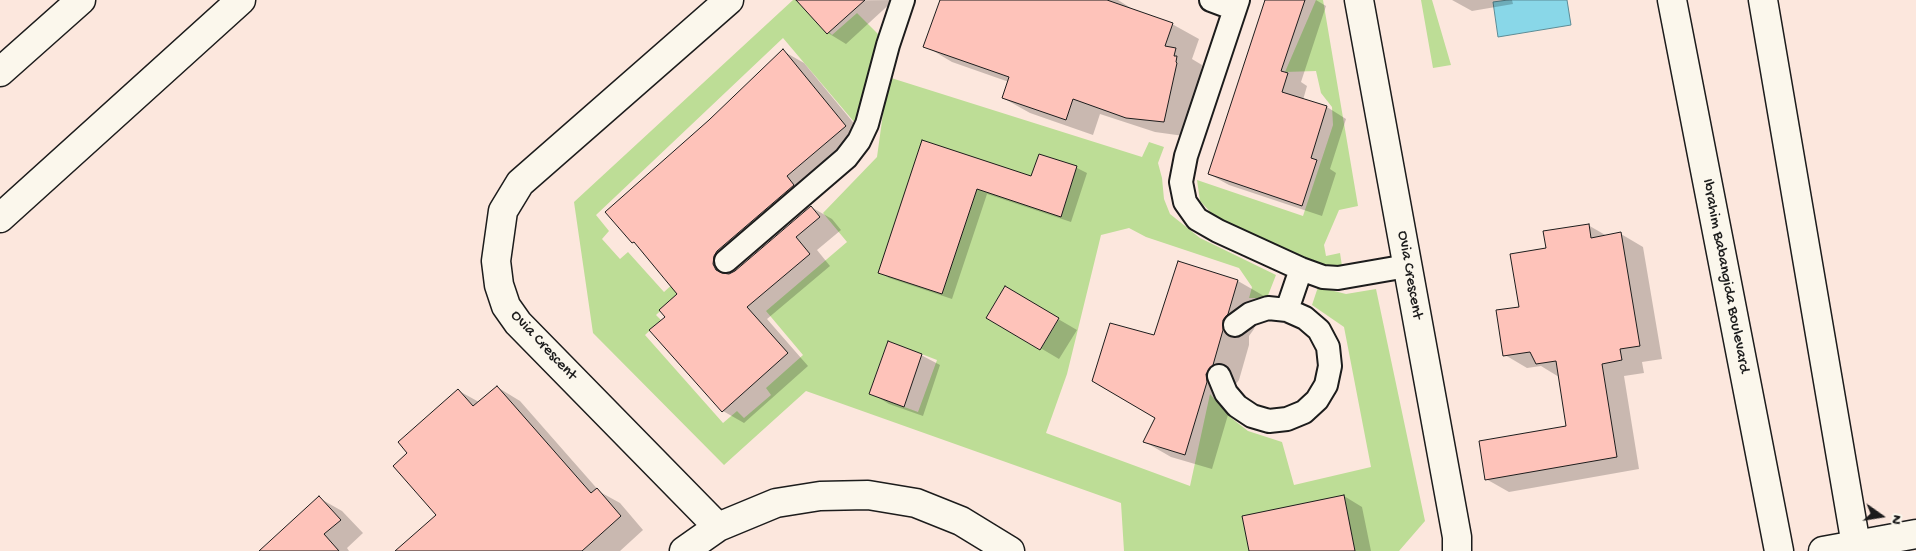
<!DOCTYPE html>
<style>
body{margin:0}
#map{position:relative;width:1916px;height:551px;overflow:hidden;background:#fce7dd;font-family:"Gochi Hand",sans-serif}
canvas{display:block}
.north{position:absolute;left:1856px;top:491px;width:50px;height:50px;-webkit-text-stroke:4px #fbf7ec;paint-order:stroke;rotate:103deg;font-size:14px;font-weight:700;line-height:20px;text-align:center;color:#1c1c1c}
.north::after{content:'';display:block;margin:auto;width:18px;height:22px;background:#1c1c1c;clip-path:polygon(50% 0,100% 100%,50% 72%,0 100%)}
</style>
<div id="map">
<canvas width="1916" height="551"></canvas>
<div class="north">N</div>
</div>
<script>
const ctx = document.querySelector('canvas').getContext('2d');
ctx.lineJoin = 'round';
function paint(path, color) {
  ctx.fillStyle = color;
  ctx.fill(path, 'evenodd');
}
function shape(rows) {
  const path = new Path2D();
  for (const r of rows) {
    path.moveTo(r[0], r[1]);
    for (let i = 2; i < r.length; i += 2) path.lineTo(r[i], r[i + 1]);
  }
  return path;
}
function strokePath(path, color, width, dash) {
  ctx.strokeStyle = color;
  ctx.lineWidth = width;
  ctx.lineCap = dash ? 'butt' : 'round';
  ctx.setLineDash(dash || []);
  ctx.stroke(path);
}
function drawText(font, color, halo, rows, align = 'center') {
  ctx.font = font + ' "Gochi Hand",sans-serif';
  ctx.lineWidth = 4;
  ctx.setLineDash([]);
  ctx.textBaseline = 'middle';
  ctx.strokeStyle = halo;
  ctx.fillStyle = color;
  for (const [text, x, y, turn = 0] of rows) {
    ctx.save();
    ctx.translate(x, y);
    ctx.rotate((+turn || 0) * Math.PI / 180);
    ctx.textAlign = isNaN(turn) ? turn : align;
    if (halo) ctx.strokeText(text, 0, 0);
    ctx.fillText(text, 0, 0);
    ctx.restore();
  }
}
paint(shape([
 [793,0,803,0,801,2,832,35,857,13,879,35,855,123,783,38,596,215,609,231,602,239,620,259,628,252,664,292,700,259,707,267,656,315,661,320,645,335,723,423,737,411,744,418,771,395,766,388,803,355,766,311,847,242,823,213,877,157,888,77,1142,157,1149,142,1164,147,1158,163,1162,178,1164,199,1170,214,1200,238,1276,275,1267,298,1249,298,1252,287,1239,268,1146,237,1129,228,1101,235,1067,374,1046,433,1190,486,1210,394,1230,417,1248,431,1282,442,1294,485,1371,467,1344,327,1312,305,1318,287,1346,294,1376,289,1425,521,1399,551,1124,551,1121,503,806,391,724,465,593,333,574,202],
 [1005,286,1059,319,1040,350,986,318],
 [888,341,937,360,918,412,869,394],
 [1316,0,1323,0,1358,206,1339,210,1324,245,1326,256,1340,253,1342,266,1323,268,1217,219,1200,201,1197,180,1303,216,1333,125,1332,107,1321,93,1316,71,1285,72],
 [1421,0,1432,0,1451,65,1433,68]
]), '#bddd96');
const water = shape([
 [1508,0,1567,0,1571,25,1498,37,1493,2,1508,0]
]);
paint(water, '#89d7e8');
strokePath(water, '#5d8c96', 1);
paint(shape([
 [894,0,846,44,828,33,799,1],
 [941,0,1118,0,1134,10,1172,24,1199,39,1192,59,1202,65,1201,71,1203,73,1191,137,1155,132,1100,114,1093,135,1030,113,1003,98,1009,82,952,62,925,46],
 [1266,0,1316,0,1326,6,1301,82,1307,86,1303,100,1327,107,1346,119,1330,169,1336,173,1322,216,1229,185,1209,174],
 [1452,0,1512,0,1513,4,1472,11],
 [783,51,804,63,866,138,735,268,734,273,811,207,832,219,841,230,817,250,830,266,767,319,808,366,744,423,723,411,667,317,679,294,637,244,633,242,710,120],
 [923,142,1032,178,1039,155,1077,168,1087,173,1071,222,987,194,952,299,889,278,879,272],
 [1588,225,1607,236,1621,234,1643,247,1662,359,1642,362,1644,373,1624,376,1639,469,1509,492,1486,479,1567,427,1559,377,1541,366,1527,368,1505,355,1520,308,1547,249],
 [1238,281,1264,296,1254,329,1249,336,1249,345,1239,380,1232,389,1233,398,1212,469,1171,457,1145,442,1156,418,1154,336],
 [1005,288,1077,330,1059,359,988,317],
 [921,355,940,365,923,416,889,404,871,393],
 [497,387,520,401,600,492,620,503,643,530,620,551,397,551,437,515,409,453,459,391,479,402],
 [1344,496,1362,507,1371,551,1250,551],
 [319,498,342,511,363,533,347,548,349,551,281,551]
]), '#0003');
const building = shape([
 [796,0,865,0,827,34,796,0],
 [940,0,1107,0,1173,23,1165,46,1176,48,1174,56,1177,56,1176,62,1177,63,1164,122,1126,118,1073,99,1066,120,1002,98,1009,77,923,47,940,0],
 [1265,0,1305,0,1281,71,1288,73,1282,92,1327,106,1311,158,1317,160,1302,206,1208,174,1265,0],
 [783,49,846,126,787,176,794,185,717,251,714,256,713,264,716,270,722,273,729,274,735,271,811,206,820,217,796,237,810,254,747,307,788,353,722,412,649,330,665,317,659,310,677,294,634,242,632,243,605,212,709,120,783,49],
 [922,140,1031,176,1039,154,1077,166,1061,217,977,189,942,294,878,273,922,140],
 [1589,224,1591,238,1621,232,1640,346,1620,349,1622,360,1602,364,1617,457,1485,480,1479,441,1566,426,1556,361,1536,364,1530,352,1503,356,1496,310,1519,307,1510,254,1546,248,1543,231,1589,224],
 [1178,261,1238,280,1228,314,1223,320,1223,330,1213,365,1206,374,1207,382,1185,455,1143,442,1155,418,1092,381,1110,323,1154,335,1178,261],
 [1005,286,1059,318,1040,350,986,318,1005,286],
 [888,341,922,354,904,407,869,394,888,341],
 [497,386,591,493,597,488,621,516,582,551,395,551,436,515,393,466,407,453,398,442,458,389,473,406,497,386],
 [1344,495,1355,551,1249,551,1242,516,1344,495],
 [319,496,341,520,324,534,339,551,259,551,319,496]
]);
paint(building, '#fec3ba');
strokePath(building, '#1c1c1c', 1);
const lane = shape([
 [1211,0,1235,9],
 [1238,0,1186,156,1181,182,1185,202,1197,219,1218,231,1301,269,1323,277,1338,278,1407,266],
 [726,261,846,158,859,141,867,124,888,45,903,0],
 [1287,310,1301,269],
 [1219,376,1226,393,1237,406,1252,416,1269,421,1287,419,1304,412,1317,400,1326,385,1330,366,1328,347,1319,330,1305,318,1287,310,1268,308,1250,314,1235,325]
]);
const street = shape([
 [1359,0,1457,537,1457,551],
 [718,527,518,323,506,306,499,285,496,261,503,211,520,183,729,0],
 [684,551,718,527,776,503,820,496,868,495,916,503,961,521,1010,551],
 [1823,551,1916,534]
]);
const secondary = shape([
 [1672,0,1779,551],
 [1763,0,1857,551],
 [0,72,81,0],
 [0,218,241,0]
]);
strokePath(lane, '#1c1c1c', 26);
strokePath(street, '#1c1c1c', 31);
strokePath(secondary, '#1c1c1c', 31);
strokePath(lane, '#fbf7ec', 22);
strokePath(street, '#fbf7ec', 28);
strokePath(secondary, '#fbf7ec', 28);
drawText('16px', '#1c1c1c', '#fbf7ec', [
 ["Ovia Crescent",1409,275,80],
 ["Ibrahim Babangida Boulevard",1725,276,79],
 ["Ovia Crescent",543,346,47]
]);
</script>
